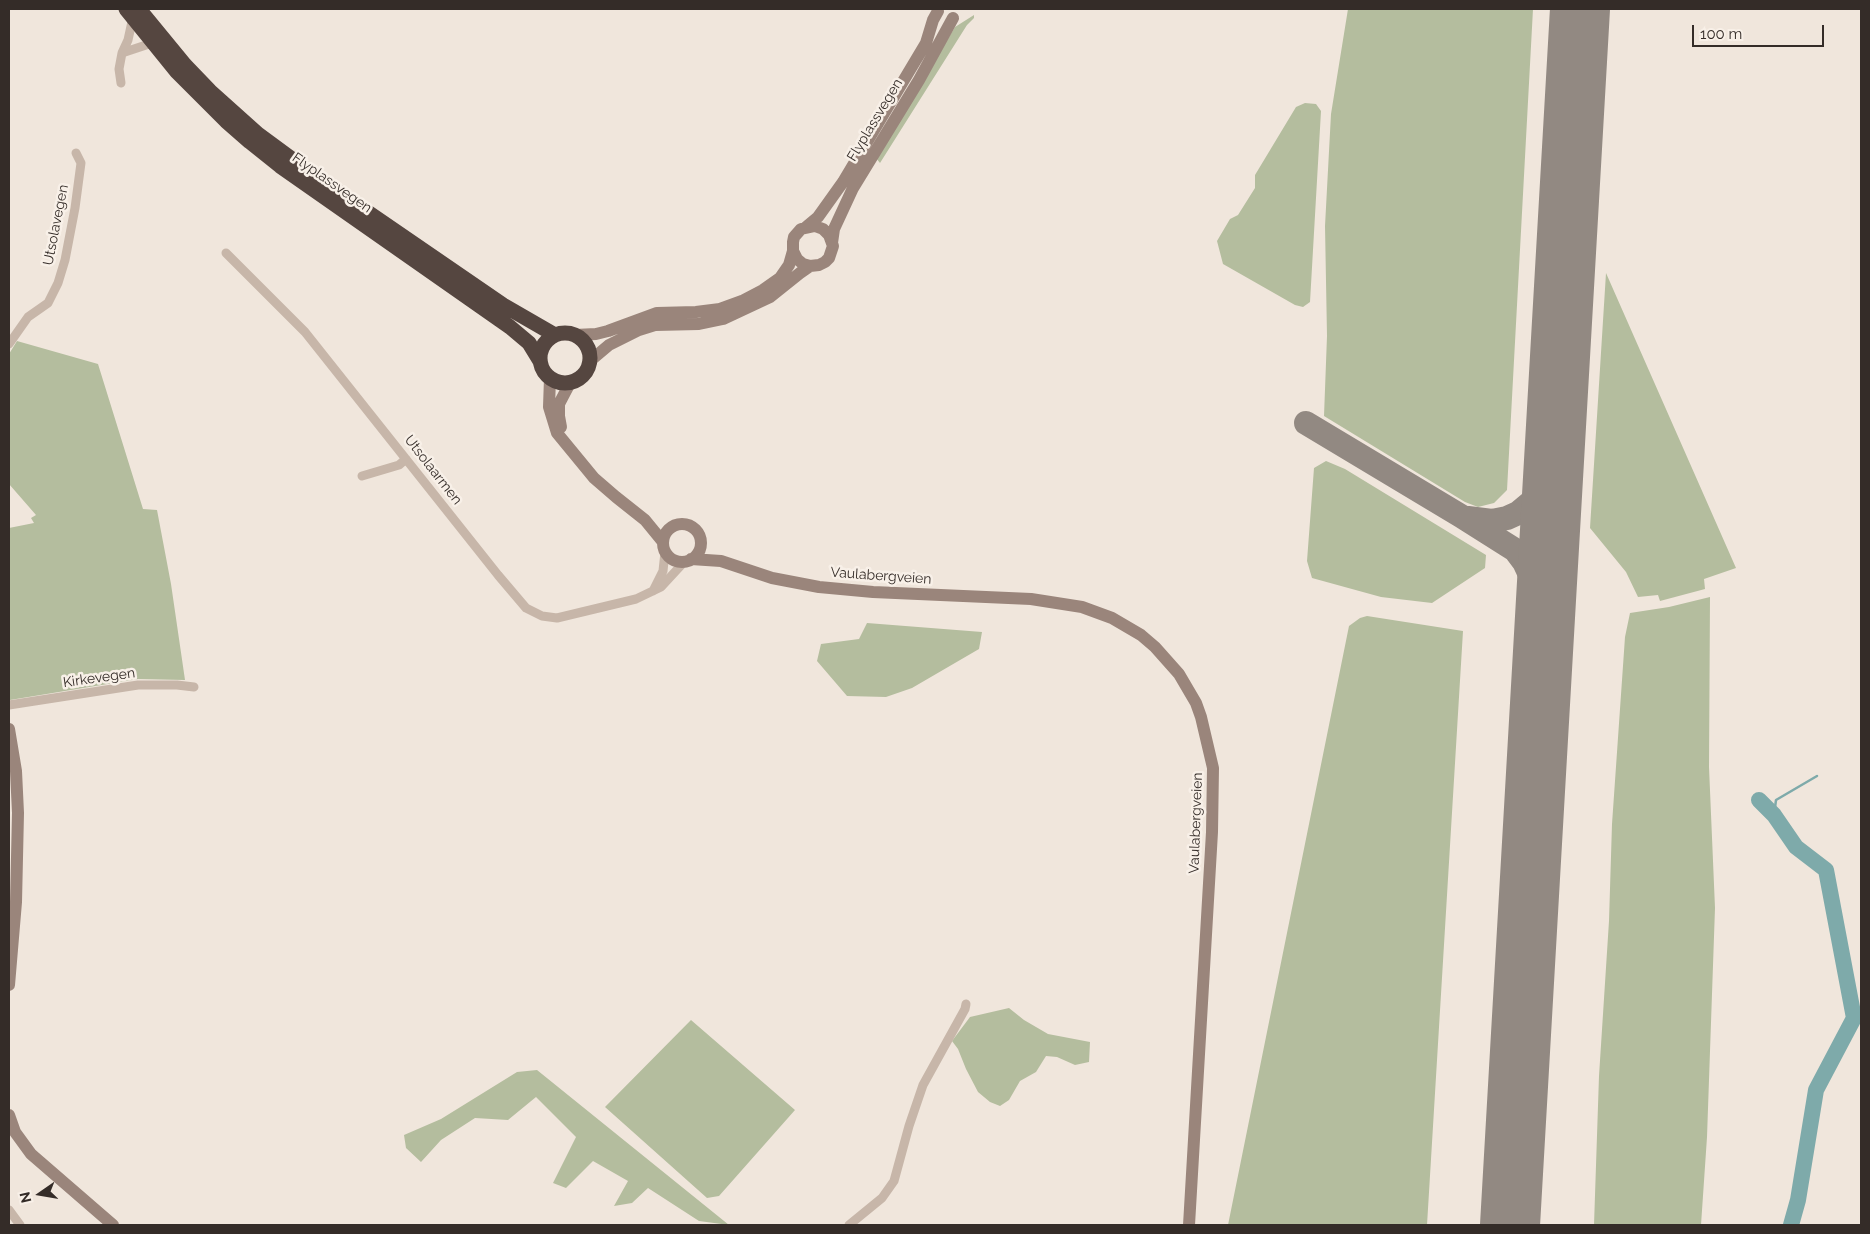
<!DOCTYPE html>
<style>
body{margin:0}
#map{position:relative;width:1870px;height:1234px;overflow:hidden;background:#f0e6dc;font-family:Raleway,sans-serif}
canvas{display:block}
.frame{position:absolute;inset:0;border:10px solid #342c28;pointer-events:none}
.north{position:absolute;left:15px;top:1169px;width:50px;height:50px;-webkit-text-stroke:4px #f8f0e8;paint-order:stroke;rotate:257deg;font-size:14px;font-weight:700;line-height:20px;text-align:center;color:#342c28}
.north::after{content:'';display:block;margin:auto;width:18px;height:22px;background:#342c28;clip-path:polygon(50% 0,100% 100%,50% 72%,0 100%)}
.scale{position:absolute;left:1692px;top:25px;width:132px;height:22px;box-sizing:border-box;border:2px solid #342c28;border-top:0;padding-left:6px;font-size:15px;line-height:18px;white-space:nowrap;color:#342c28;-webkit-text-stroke:4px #f8f0e8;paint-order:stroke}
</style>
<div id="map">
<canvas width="1870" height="1234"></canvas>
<div class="frame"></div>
<div class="north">N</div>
<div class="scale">100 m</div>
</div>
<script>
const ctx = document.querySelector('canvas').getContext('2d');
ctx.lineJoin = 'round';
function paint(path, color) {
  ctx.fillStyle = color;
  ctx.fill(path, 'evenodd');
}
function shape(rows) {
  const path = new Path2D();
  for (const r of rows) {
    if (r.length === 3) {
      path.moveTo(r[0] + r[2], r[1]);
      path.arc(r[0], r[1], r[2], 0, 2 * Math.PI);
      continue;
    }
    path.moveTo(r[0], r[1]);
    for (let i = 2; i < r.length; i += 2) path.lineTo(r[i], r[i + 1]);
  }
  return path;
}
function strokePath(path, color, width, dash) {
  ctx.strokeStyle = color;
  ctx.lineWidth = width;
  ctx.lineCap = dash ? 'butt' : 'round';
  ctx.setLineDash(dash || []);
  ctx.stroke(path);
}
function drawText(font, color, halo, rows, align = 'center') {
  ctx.font = font + ' Raleway,sans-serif';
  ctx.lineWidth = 5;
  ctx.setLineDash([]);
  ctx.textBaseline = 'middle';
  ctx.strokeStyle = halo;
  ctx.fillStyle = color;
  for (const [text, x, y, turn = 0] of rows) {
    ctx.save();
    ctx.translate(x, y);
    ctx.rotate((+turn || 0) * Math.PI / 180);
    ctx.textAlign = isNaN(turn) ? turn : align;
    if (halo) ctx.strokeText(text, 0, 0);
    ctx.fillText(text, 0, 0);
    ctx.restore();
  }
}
paint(shape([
 [1348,9,1533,9,1507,490,1494,503,1478,507,1465,502,1324,416,1327,336,1325,226,1331,114],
 [974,15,974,18,967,25,880,163,876,158,955,27],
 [1305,103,1316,104,1321,111,1310,302,1303,307,1295,305,1223,264,1217,241,1230,219,1238,215,1255,188,1255,175,1296,107],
 [1606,273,1736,568,1704,579,1705,589,1660,601,1658,595,1638,597,1626,572,1590,528],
 [17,341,98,364,143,509,157,510,171,584,185,680,138,679,10,700,9,691,9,528,34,523,31,518,36,515,9,484,9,354],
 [1326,461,1345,469,1486,555,1485,568,1432,603,1381,597,1312,578,1307,561,1314,468],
 [1710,597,1709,767,1715,908,1707,1137,1701,1225,1594,1225,1599,1076,1609,921,1612,824,1625,637,1630,613,1669,607],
 [1367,616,1463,631,1427,1225,1228,1225,1349,626,1360,618],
 [867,623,982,632,979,649,912,688,886,697,847,696,817,661,821,644,859,639],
 [1009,1008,1024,1020,1048,1034,1090,1042,1089,1062,1075,1065,1057,1057,1046,1056,1036,1072,1020,1081,1009,1100,1000,1106,990,1102,978,1092,966,1069,958,1049,952,1041,970,1017],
 [691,1020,795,1110,719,1196,707,1198,605,1107],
 [537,1070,729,1225,699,1221,648,1188,632,1203,614,1206,628,1181,593,1161,566,1188,553,1183,576,1137,536,1097,508,1120,475,1118,441,1140,421,1162,406,1148,404,1135,441,1119,517,1072]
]), '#b4bd9e');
strokePath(shape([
 [1774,815,1776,800,1817,776]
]), '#7eaaaa', 2.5);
strokePath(shape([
 [1759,800,1774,815,1796,847,1826,870,1854,1018,1816,1090,1798,1200,1791,1225]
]), '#7eaaaa', 16);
strokePath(shape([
 [1306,423,1461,516,1515,550,1524,562,1531,577,1540,610,1543,634],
 [1468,518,1492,521,1507,518,1518,513,1542,493,1549,482,1553,470]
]), '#928982', 24);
strokePath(shape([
 [1510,1225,1580,9]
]), '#928982', 60);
strokePath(shape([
 [133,17,128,40,122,53,152,43],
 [121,83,119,69,122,53],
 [226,253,305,332,498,575,526,608,542,616,557,618,636,599,661,587,685,561],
 [9,344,28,317,48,303,58,283,65,260,75,208,81,163,76,153],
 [362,476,399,465,406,459],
 [653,591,663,571,665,552],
 [9,705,138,685,177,685,194,687],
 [9,1210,20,1225],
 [849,1225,882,1198,894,1181,909,1126,923,1085,965,1009,966,1004]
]), '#c7b6a9', 9);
strokePath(shape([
 [806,227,818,217,843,182,926,43,933,20,938,11],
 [832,243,834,229,853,188,919,80,953,18],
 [575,335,596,334,608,331,657,313,696,312,720,309,742,301,763,290,780,278,789,265,793,251],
 [590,361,609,345,639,330,655,325,699,324,723,319,770,297,800,273,810,266,819,265,825,262,829,258,833,246,829,235,823,229,815,226,801,229,794,237,793,242,793,251,797,259,803,264,810,266],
 [550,378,549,407,557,433,594,478,616,497,645,520,663,542],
 [561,427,559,416,559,404,570,383],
 [682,543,19],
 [691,559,721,561,772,578,819,587,873,592,1031,599,1082,607,1112,618,1141,635,1155,647,1179,674,1196,703,1201,717,1213,768,1212,832,1189,1225],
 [9,729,16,771,18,813,16,902,9,985],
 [9,1115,15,1132,31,1154,113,1225]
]), '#9a857b', 12);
strokePath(shape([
 [126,9,177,72,226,121,250,142,280,166,510,327,529,343,540,361],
 [139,9,185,65,210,91,258,134,315,176,503,305,555,335],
 [565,358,25]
]), '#554640', 15);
drawText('14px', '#342c28', '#f8f0e8', [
 ["Flyplassvegen",875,120,-59],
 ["Flyplassvegen",332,183,35],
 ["Utsolavegen",56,225,-79],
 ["Utsolaarmen",433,470,52],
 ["Vaulabergveien",881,576,4],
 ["Kirkevegen",99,678,-8],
 ["Vaulabergveien",1196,823,-88]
]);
</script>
